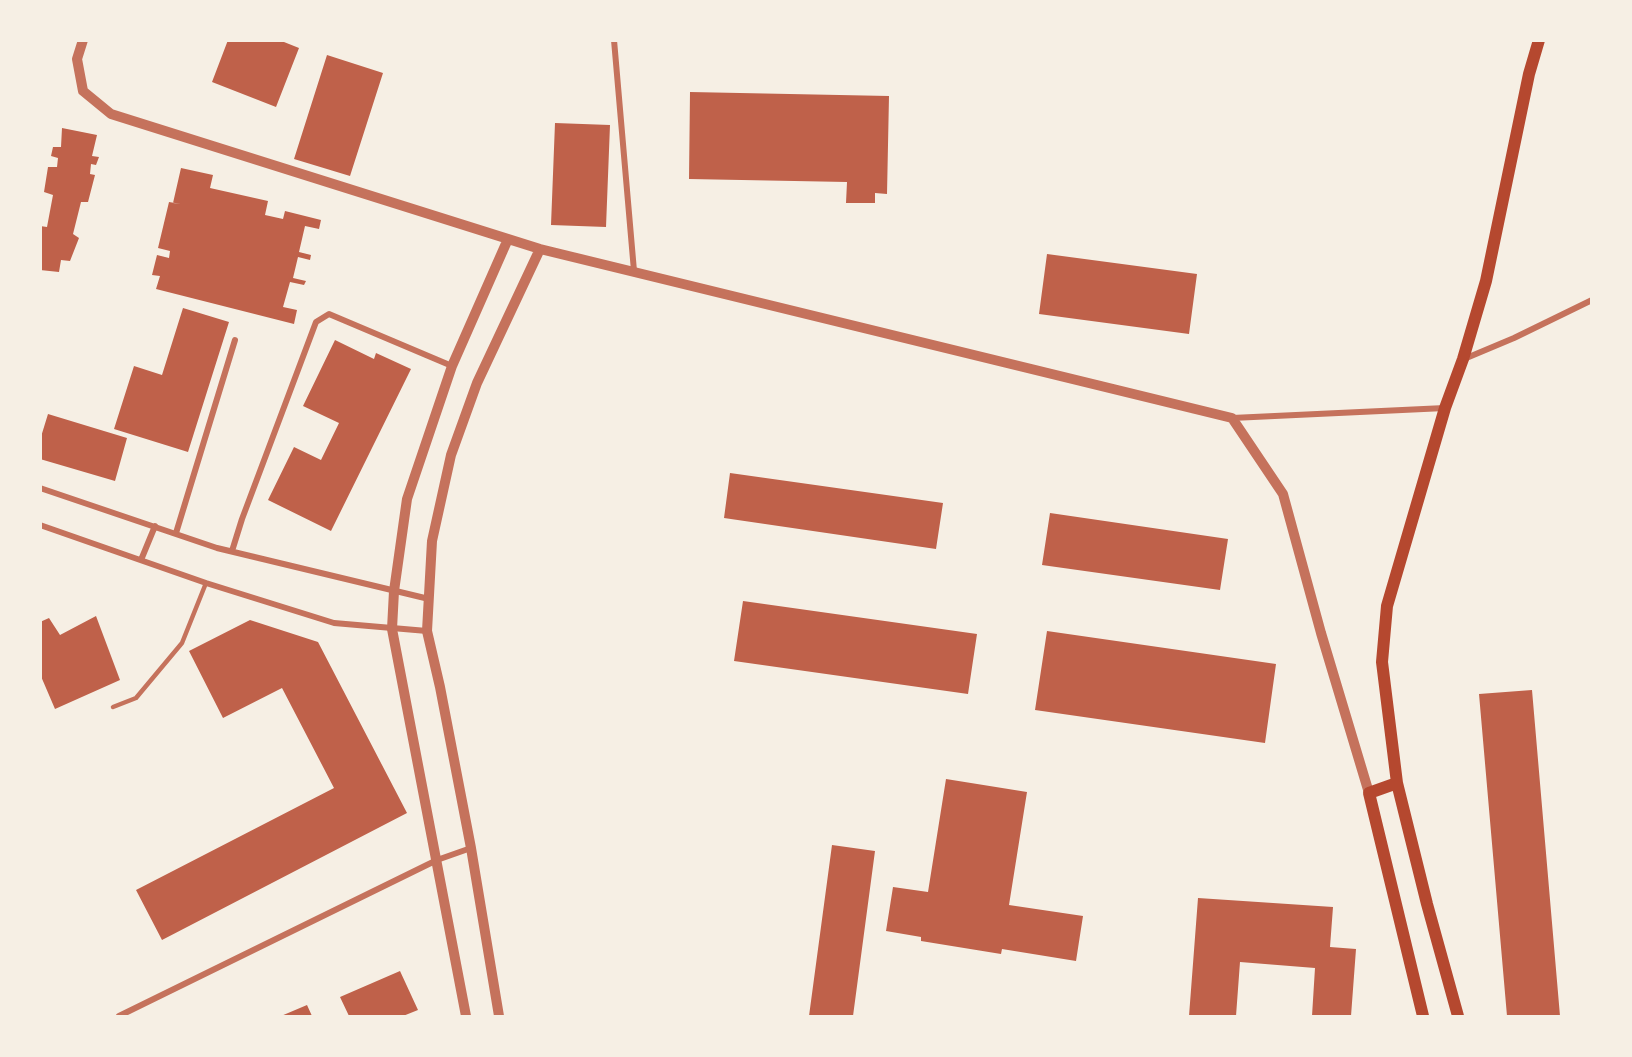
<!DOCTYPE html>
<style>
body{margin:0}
#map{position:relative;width:1632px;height:1057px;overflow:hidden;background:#f6efe4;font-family:Quicksand,sans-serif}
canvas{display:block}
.frame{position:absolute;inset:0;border:42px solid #f6efe4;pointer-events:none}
</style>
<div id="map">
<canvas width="1632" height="1057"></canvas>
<div class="frame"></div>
</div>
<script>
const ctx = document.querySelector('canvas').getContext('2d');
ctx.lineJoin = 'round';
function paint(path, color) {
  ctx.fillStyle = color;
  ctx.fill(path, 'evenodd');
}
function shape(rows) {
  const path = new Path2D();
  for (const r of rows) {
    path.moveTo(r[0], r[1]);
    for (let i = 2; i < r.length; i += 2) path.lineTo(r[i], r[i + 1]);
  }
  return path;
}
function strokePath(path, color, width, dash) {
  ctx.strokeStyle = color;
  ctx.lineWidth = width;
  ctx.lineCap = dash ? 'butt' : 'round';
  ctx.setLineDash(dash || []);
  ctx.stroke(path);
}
paint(shape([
 [228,40,279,40,299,48,276,107,212,82],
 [327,55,383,73,350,176,294,159],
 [690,92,889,96,887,194,875,193,875,203,846,203,847,182,689,179],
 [555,123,610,125,606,227,551,225],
 [62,128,97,135,92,156,99,157,96,165,91,164,90,174,95,175,88,202,81,202,73,234,79,238,70,261,61,260,59,272,40,270,40,226,47,227,53,195,44,192,48,167,57,167,58,158,51,156,53,147,61,147],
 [181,168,213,175,210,188,268,201,265,215,283,219,285,211,321,220,319,229,305,226,299,252,311,255,310,260,298,257,293,278,306,281,304,285,290,282,283,307,297,310,294,324,156,289,160,276,152,275,157,255,169,258,170,251,158,248,169,202,181,204,173,203],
 [1047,254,1197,274,1189,334,1039,314],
 [183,308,229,322,188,452,114,429,134,366,162,375],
 [335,340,374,359,376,353,411,369,331,531,268,500,294,447,321,460,339,423,303,406],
 [48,414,127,438,115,481,40,459,40,440],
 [730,473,943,503,936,549,724,518],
 [1050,513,1228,539,1220,590,1042,565],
 [743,601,977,634,968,694,734,661],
 [96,616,120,680,55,709,40,674,40,622,49,618,60,635],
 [250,620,318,642,407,813,162,940,136,890,334,788,282,688,223,718,189,651],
 [1047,631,1276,664,1265,743,1035,710],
 [1532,690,1560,1016,1507,1016,1479,694],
 [946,779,1027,792,1009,905,1083,916,1076,961,1002,949,1001,954,921,941,921,937,886,931,893,887,928,892],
 [832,845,875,851,853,1016,809,1016],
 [1198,898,1333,907,1330,947,1356,949,1351,1016,1312,1016,1315,968,1240,962,1236,1016,1189,1016],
 [400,971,418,1010,403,1016,349,1016,340,997],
 [307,1005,312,1016,281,1016]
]), '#bf614a');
strokePath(shape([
 [113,707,136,698,182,643,206,583]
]), '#c5725c', 4.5);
strokePath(shape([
 [614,40,634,271],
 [1464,359,1514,338,1592,300],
 [1232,418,1445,408],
 [40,488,217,548,429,599],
 [40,525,206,583,334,623,427,631],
 [176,533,235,340],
 [232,551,242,519,316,322,329,314,452,366],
 [141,560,155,526],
 [119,1016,437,860,471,848]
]), '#c5725c', 6);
strokePath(shape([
 [83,40,77,59,83,91,111,114,540,249,1232,418,1283,494,1321,633,1369,793],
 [466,1016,392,629,394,591,407,499,452,366,508,239],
 [499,1016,471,848,440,687,427,631,432,541,451,455,477,383,540,249]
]), '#c5725c', 10);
strokePath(shape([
 [1397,783,1369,793,1423,1016],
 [1458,1016,1427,904,1397,783,1382,662,1387,606,1445,408,1463,359,1486,281,1529,74,1539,40]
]), '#b5482f', 12);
</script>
